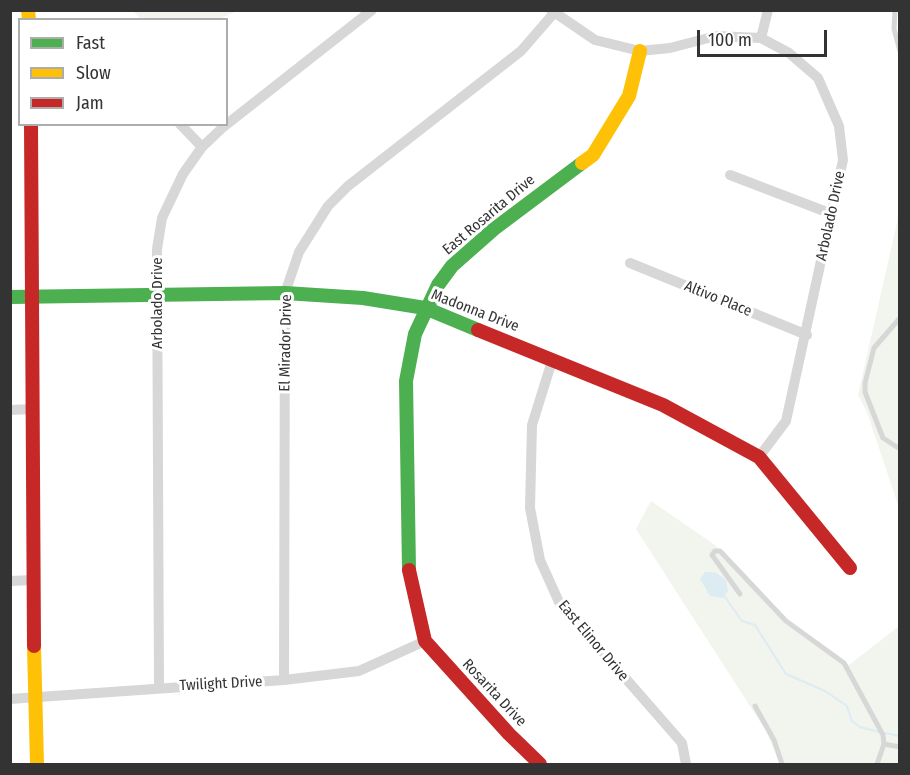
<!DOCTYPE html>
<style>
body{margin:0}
#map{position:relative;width:910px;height:775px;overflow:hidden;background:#fff;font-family:"Fira Sans Condensed",sans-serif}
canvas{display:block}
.frame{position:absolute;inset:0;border:12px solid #333;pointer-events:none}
.legend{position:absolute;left:18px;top:18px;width:210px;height:108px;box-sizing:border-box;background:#fff;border:2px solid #adadad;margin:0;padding:8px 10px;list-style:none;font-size:18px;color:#333}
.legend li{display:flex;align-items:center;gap:12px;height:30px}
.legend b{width:30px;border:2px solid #adadad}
.scale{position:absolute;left:697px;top:30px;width:130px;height:27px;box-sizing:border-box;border:3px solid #333;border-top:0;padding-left:8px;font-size:18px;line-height:21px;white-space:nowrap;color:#333;-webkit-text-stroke:4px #fff;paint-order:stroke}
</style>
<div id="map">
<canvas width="910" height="775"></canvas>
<div class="frame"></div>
<ul class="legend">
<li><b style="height:8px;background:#4caf50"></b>Fast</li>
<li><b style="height:8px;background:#ffc107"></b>Slow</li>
<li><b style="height:8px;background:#c62828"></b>Jam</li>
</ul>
<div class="scale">100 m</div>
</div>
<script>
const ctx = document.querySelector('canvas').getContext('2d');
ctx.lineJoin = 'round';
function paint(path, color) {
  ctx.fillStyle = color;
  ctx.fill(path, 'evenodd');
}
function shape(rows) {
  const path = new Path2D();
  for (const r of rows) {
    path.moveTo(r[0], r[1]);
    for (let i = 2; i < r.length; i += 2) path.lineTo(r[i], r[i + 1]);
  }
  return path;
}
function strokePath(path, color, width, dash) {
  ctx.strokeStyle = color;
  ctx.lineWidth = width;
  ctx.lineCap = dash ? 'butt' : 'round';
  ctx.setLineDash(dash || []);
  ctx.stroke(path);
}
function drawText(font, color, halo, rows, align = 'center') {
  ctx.font = font + ' "Fira Sans Condensed",sans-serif';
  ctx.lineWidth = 6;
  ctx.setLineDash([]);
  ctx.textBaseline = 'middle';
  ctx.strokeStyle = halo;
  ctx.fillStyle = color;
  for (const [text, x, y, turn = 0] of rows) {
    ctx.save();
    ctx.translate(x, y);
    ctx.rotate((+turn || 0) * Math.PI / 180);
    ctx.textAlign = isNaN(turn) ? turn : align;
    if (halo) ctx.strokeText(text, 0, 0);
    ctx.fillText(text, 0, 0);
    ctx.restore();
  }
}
paint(shape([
 [133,11,237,11,217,20,141,19],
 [899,214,899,508,867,412,858,395],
 [651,501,715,545,787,620,849,665,899,626,899,764,780,764,766,731,636,529]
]), '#f1f5ed');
paint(shape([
 [705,572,715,572,726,580,728,591,723,598,710,596,700,579]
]), '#ddebf3');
strokePath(shape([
 [725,597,742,621,755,625,786,674,825,691,847,706,852,721,860,727,879,732],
 [885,733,900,736]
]), '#ddebf3', 2);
strokePath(shape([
 [895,10,894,29,900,51],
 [900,318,874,348,865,383,865,392,883,438,900,449],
 [740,594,712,555,715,551,720,551,786,621,844,663,883,735,884,744,877,764],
 [755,706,774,740,782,764],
 [884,744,900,747]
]), '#d7d7d7', 5);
strokePath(shape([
 [551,10,595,40,640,51,670,48,716,36,761,38,789,53,818,78,839,126,843,160,786,421,759,457],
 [761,38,768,10],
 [180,124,202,147],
 [730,175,832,214],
 [630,263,807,335],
 [552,361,532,425,530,508,540,560,559,602,682,743,686,764],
 [10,410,33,409],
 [10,581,33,580],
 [284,680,285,293,299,252,328,206,348,186,521,51,554,13],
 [159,688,157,249,162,218,183,174,202,147,222,128,372,10],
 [10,699,284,680,359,671,425,641]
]), '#d7d7d7', 10);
strokePath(shape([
 [10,297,285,293,363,298,425,308,478,330],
 [409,570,406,381,415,334,438,285,452,266,494,229,582,163]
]), '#4caf50', 14);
strokePath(shape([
 [28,10,29,20],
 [582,163,593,155,629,96,640,51],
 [34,646,37,764]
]), '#ffc107', 14);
strokePath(shape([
 [31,124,34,646],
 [478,330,663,405,759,457,850,568],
 [409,570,425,641,509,734,540,764]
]), '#c62828', 14);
drawText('15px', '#333', '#fff', [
 ["East Rosarita Drive",489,215,-40],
 ["Arbolado Drive",831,216,-78],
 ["Altivo Place",718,299,22],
 ["Arbolado Drive",158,303,-90],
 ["Madonna Drive",475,311,21],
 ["El Mirador Drive",286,343,-89],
 ["East Elinor Drive",593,641,50],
 ["Twilight Drive",221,684,-3],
 ["Rosarita Drive",494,693,47]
]);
</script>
